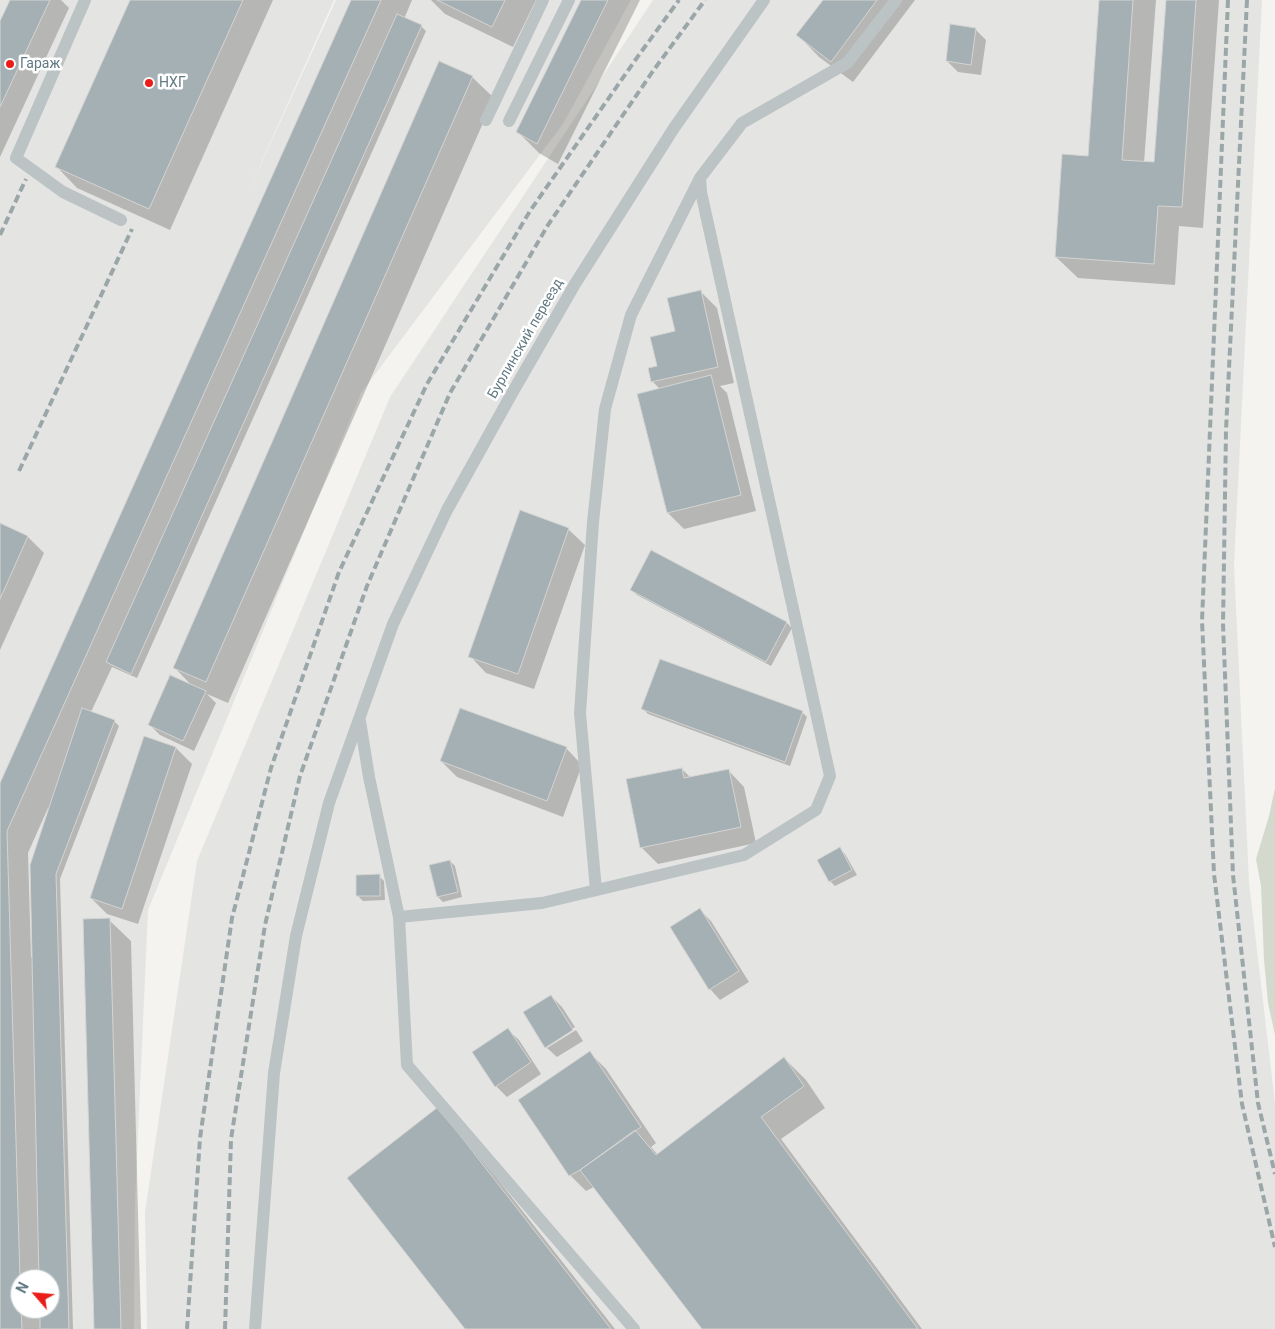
<!DOCTYPE html>
<meta charset="utf-8">
<style>
body{margin:0}
#map{position:relative;width:1275px;height:1329px;overflow:hidden;background:#f4f3ef;font-family:Roboto,sans-serif}
canvas{display:block}
.north{position:absolute;left:10px;top:1269px;width:50px;height:50px;box-sizing:border-box;background:#fff;border:1px solid #c0cacd;border-radius:50%;rotate:297deg;font-size:14px;font-weight:700;line-height:20px;text-align:center;color:#617a82}
.north::after{content:'';display:block;margin:auto;width:18px;height:22px;background:#ea1d19;clip-path:polygon(50% 0,100% 100%,50% 72%,0 100%)}
</style>
<div id="map">
<canvas width="1275" height="1329"></canvas>
<div class="north">N</div>
</div>
<script>
const ctx = document.querySelector('canvas').getContext('2d');
ctx.lineJoin = 'round';
function paint(path, color) {
  ctx.fillStyle = color;
  ctx.fill(path, 'evenodd');
}
function shape(rows) {
  const path = new Path2D();
  for (const r of rows) {
    path.moveTo(r[0], r[1]);
    for (let i = 2; i < r.length; i += 2) path.lineTo(r[i], r[i + 1]);
  }
  return path;
}
function strokePath(path, color, width, dash) {
  ctx.strokeStyle = color;
  ctx.lineWidth = width;
  ctx.lineCap = dash ? 'butt' : 'round';
  ctx.setLineDash(dash || []);
  ctx.stroke(path);
}
function drawText(font, color, halo, rows, align = 'center') {
  ctx.font = font + ' Roboto,sans-serif';
  ctx.lineWidth = 5;
  ctx.setLineDash([]);
  ctx.textBaseline = 'middle';
  ctx.strokeStyle = halo;
  ctx.fillStyle = color;
  for (const [text, x, y, turn = 0] of rows) {
    ctx.save();
    ctx.translate(x, y);
    ctx.rotate((+turn || 0) * Math.PI / 180);
    ctx.textAlign = isNaN(turn) ? turn : align;
    if (halo) ctx.strokeText(text, 0, 0);
    ctx.fillText(text, 0, 0);
    ctx.restore();
  }
}
paint(shape([
 [0,0,334,0,245,199,336,0,631,0,563,124,361,393,148,910,135,1203,134,1329,0,1329],
 [20,1279,50,1279,50,1309,20,1309],
 [653,0,1262,0,1234,565,1249,882,1275,1103,1275,1329,147,1329,145,1212,197,861,390,397]
]), '#e4e5e3');
paint(shape([
 [1275,788,1275,1035,1268,1003,1264,960,1261,886,1256,859,1269,816]
]), '#d4d9ce');
paint(shape([
 [11,0,61,0,69,8,0,157,0,24],
 [131,0,273,0,170,230,77,188,56,166],
 [353,0,412,0,404,19,421,26,426,31,137,678,112,667,91,712,114,721,119,726,60,879,73,1329,0,1329,0,786],
 [48,808,50,808,33,957,31,957,28,853],
 [20,1279,50,1279,50,1309,20,1309],
 [431,0,536,0,513,47,445,14],
 [582,0,640,0,558,164,539,153,518,132],
 [824,0,915,0,853,82,819,57,798,35],
 [1100,0,1156,0,1144,163,1156,164,1167,0,1219,0,1203,228,1179,226,1175,285,1078,278,1056,257,1089,157],
 [975,29,986,40,981,75,958,72,947,61],
 [472,77,494,98,228,703,207,694,216,703,194,751,160,735,149,724,193,687,174,667],
 [701,292,717,308,734,383,720,386,727,393,756,511,684,529,668,513,660,389,652,381,676,332],
 [0,524,28,537,44,553,0,650],
 [568,529,585,545,534,689,486,673,470,656],
 [652,551,787,623,792,628,771,666,637,595,632,590],
 [643,709,802,712,807,717,790,766,648,714],
 [145,737,176,748,192,764,138,924,107,914,91,898],
 [566,748,582,765,563,817,457,777,441,761],
 [682,769,691,778,728,770,744,787,756,843,658,864,641,847],
 [840,849,845,854,857,875,835,886,830,881,819,860],
 [450,861,455,866,462,897,443,902,438,897],
 [379,876,384,881,385,900,363,901,358,896],
 [700,910,711,921,749,982,720,1000,710,989],
 [109,920,131,941,141,1329,96,1329],
 [551,996,562,1007,575,1027,547,1045,547,1048,525,1013],
 [508,1030,519,1040,541,1074,507,1097,496,1086],
 [576,1030,583,1041,557,1057,547,1048],
 [590,1053,606,1069,656,1143,651,1147,658,1155,784,1058,806,1080,825,1108,781,1139,922,1329,704,1329,594,1187,586,1191,570,1175],
 [459,1130,615,1329,466,1329]
]), '#0003');
const building = shape([
 [10,0,50,0,0,107,0,21,10,0],
 [130,0,243,0,149,209,55,167,130,0],
 [351,0,381,0,7,831,20,1279,20,1309,21,1309,22,1329,0,1329,0,783,351,0],
 [437,0,505,0,492,27,437,0],
 [581,0,608,0,537,144,516,132,581,0],
 [823,0,877,0,831,62,796,35,823,0],
 [1099,0,1133,0,1122,160,1154,162,1166,0,1196,0,1182,207,1158,206,1154,264,1055,257,1062,154,1088,156,1099,0],
 [397,14,422,25,131,674,106,662,397,14],
 [950,24,976,28,971,65,946,61,950,24],
 [439,61,473,76,206,682,173,668,439,61],
 [701,290,718,367,651,382,648,368,657,366,650,337,675,331,667,298,701,290],
 [711,375,741,495,667,513,637,394,711,375],
 [520,510,569,528,518,674,468,657,520,510],
 [0,523,28,536,0,599,0,523],
 [651,550,787,622,766,662,630,590,651,550],
 [660,659,803,711,785,762,641,709,660,659],
 [170,675,206,691,183,741,148,725,170,675],
 [82,708,115,720,56,874,69,1329,40,1329,40,1309,50,1309,50,1279,39,1279,30,865,82,708],
 [460,708,567,747,547,801,440,761,460,708],
 [144,736,176,747,122,909,90,898,144,736],
 [682,768,684,778,729,769,741,827,640,848,626,779,682,768],
 [840,847,852,870,829,882,817,860,840,847],
 [450,860,458,892,437,897,429,865,450,860],
 [380,874,380,896,356,896,356,875,380,874],
 [700,908,739,971,709,990,670,927,700,908],
 [110,918,121,1329,94,1329,83,919,110,918],
 [551,995,573,1030,545,1048,523,1012,551,995],
 [508,1028,531,1062,495,1087,472,1052,508,1028],
 [590,1051,641,1127,580,1170,569,1176,518,1100,590,1051],
 [784,1057,804,1086,761,1117,918,1329,702,1329,580,1170,635,1130,656,1155,784,1057],
 [438,1107,611,1329,465,1329,347,1178,438,1107]
]);
paint(building, '#a4b0b3');
strokePath(building, '#d5d4d2', 1);
strokePath(shape([
 [85,0,16,158,63,192,121,220],
 [486,120,543,0],
 [509,121,569,0],
 [360,721,369,777,399,917,407,1065,634,1329],
 [596,890,580,713,593,522,605,409,631,315,700,178,742,123,847,63,896,0],
 [399,917,542,903,744,855,816,810,830,776,701,192,700,178],
 [255,1329,274,1073,296,936,329,803,393,624,447,510,511,395,575,284,674,128,764,0]
]), '#bcc3c5', 12);
strokePath(shape([
 [1228,0,1202,621,1214,874,1242,1104,1275,1247],
 [1247,0,1226,430,1223,624,1233,875,1258,1103,1275,1174],
 [0,235,26,179],
 [19,471,132,229],
 [187,1329,200,1138,232,918,271,768,339,572,427,384,530,211,636,59,679,0],
 [225,1329,231,1139,265,925,300,776,367,586,450,393,548,225,653,71,705,0]
]), '#9ba6a9', 4, [8, 4]);
for (const [x, y, r, color] of [
 [10,64,5,"#ea1d19"],
 [149,83,5,"#ea1d19"]
]) {
  const dot = new Path2D();
  dot.arc(x, y, r, 0, 2 * Math.PI);
  ctx.fillStyle = color;
  ctx.fill(dot);
  strokePath(dot, '#fff', 2);
}
drawText('14px', '#617a82', '#fff', [
 ["Гараж",20,64],
 ["НХГ",159,83]
], 'left');
drawText('14px', '#617a82', '#fff', [
 ["Бурлинский переезд",526,339,-60]
]);
</script>
